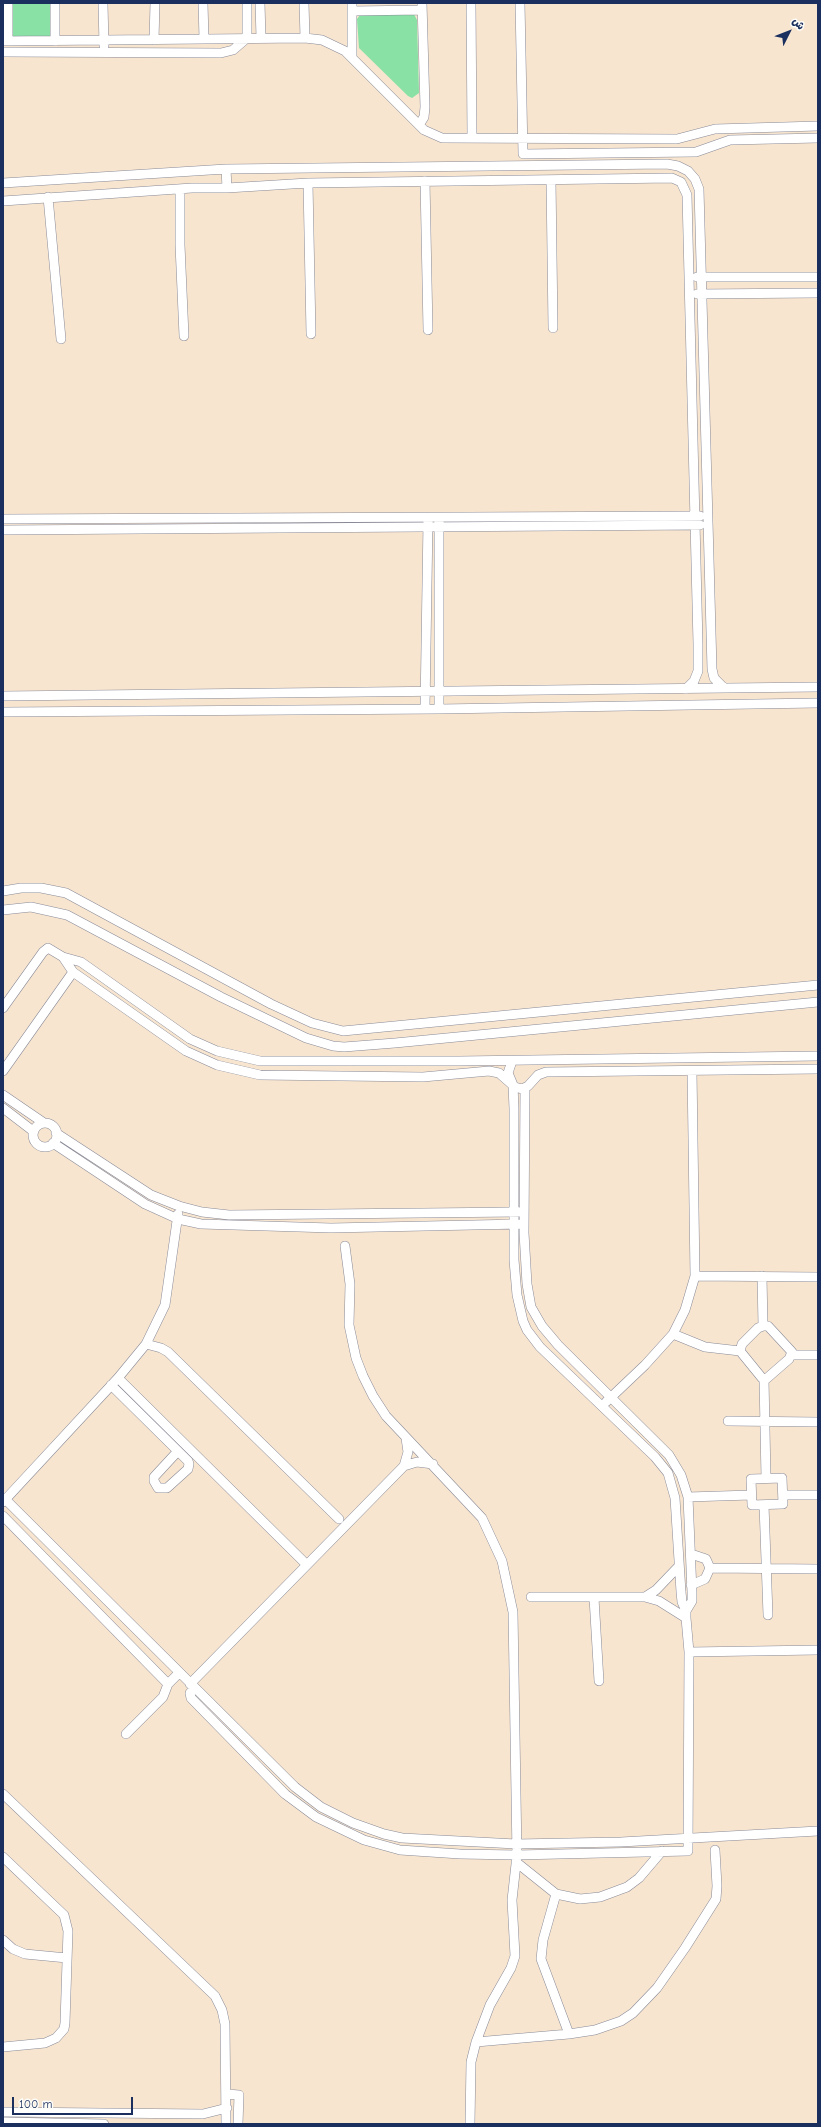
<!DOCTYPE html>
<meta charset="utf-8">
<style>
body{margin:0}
#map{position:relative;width:821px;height:2127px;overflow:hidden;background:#f7e5d0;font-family:"Comic Neue","Playpen Sans Arabic",sans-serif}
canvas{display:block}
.frame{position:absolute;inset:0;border:4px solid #1b2f5e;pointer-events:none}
.north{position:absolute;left:769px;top:12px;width:40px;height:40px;-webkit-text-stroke:3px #fdfcf7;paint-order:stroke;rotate:48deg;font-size:11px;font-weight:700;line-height:16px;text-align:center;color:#1b2f5e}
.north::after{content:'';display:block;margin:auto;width:14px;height:18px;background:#1b2f5e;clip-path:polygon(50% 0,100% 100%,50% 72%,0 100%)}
.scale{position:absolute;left:12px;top:2097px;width:121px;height:18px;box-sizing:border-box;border:2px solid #1b2f5e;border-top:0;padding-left:5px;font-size:12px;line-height:14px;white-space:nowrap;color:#1b2f5e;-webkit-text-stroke:3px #fdfcf7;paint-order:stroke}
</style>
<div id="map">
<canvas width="821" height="2127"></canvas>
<div class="frame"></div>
<div class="north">ش</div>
<div class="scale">100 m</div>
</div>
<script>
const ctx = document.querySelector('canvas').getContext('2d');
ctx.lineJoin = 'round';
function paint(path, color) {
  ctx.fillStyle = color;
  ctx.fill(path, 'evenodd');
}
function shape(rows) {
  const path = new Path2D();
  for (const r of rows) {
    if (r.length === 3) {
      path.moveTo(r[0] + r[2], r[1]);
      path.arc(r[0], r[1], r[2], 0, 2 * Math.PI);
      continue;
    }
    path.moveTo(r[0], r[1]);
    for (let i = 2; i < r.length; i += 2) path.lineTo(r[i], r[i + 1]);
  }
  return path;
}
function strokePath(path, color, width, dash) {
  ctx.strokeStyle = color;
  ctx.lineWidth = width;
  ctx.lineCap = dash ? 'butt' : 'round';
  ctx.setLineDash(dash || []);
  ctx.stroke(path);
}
paint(shape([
 [8,3,55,3,55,41,8,41],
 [414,14,417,20,419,93,412,98,408,96,359,48,357,19,360,15]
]), '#89e1a5');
const minor = shape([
 [8,3,8,41],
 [55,3,55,41],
 [103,3,104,46],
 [203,3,204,39],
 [260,3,261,38],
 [304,3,305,38],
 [352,3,352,57],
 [471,3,472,137],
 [520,3,523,154,696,152,730,140,818,138],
 [352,11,422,10],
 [154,40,155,3],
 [3,41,305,38,322,40,345,51,424,130,442,138,677,139,715,129,818,126],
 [3,52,221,53,233,50,247,38,247,3],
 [419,125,424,117,425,107,422,3],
 [226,169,227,188],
 [551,180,553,328],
 [425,181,428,330],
 [3,183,226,169,667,164,678,166,688,171,695,179,699,189,712,669,714,678,724,688],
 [308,183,311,334],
 [180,189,180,245,184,336],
 [48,197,61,339],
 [3,201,192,188,227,188,308,183,672,178,681,182,687,195,698,644,698,671,694,681,686,689],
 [697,277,818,277],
 [697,294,818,293],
 [3,519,700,516],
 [3,530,700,525],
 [3,696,818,687],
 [425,708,428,522],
 [439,709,439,522],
 [3,712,439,709,818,703],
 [3,891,21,888,41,888,66,893,271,1004,312,1023,343,1031,818,985],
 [3,910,31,907,67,915,221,997,306,1038,333,1046,344,1047,395,1043,818,1002],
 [63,957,73,972,186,1051,217,1065,260,1075,423,1077,489,1071,499,1073,515,1087,522,1089,528,1086,538,1075,546,1072,818,1069],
 [3,1008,43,952,48,948,63,957,81,962,190,1039,217,1051,260,1061,459,1061,818,1056],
 [512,1061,508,1073,513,1085,514,1109,514,1260,517,1295,523,1321,527,1330,540,1347,655,1457,668,1473,675,1498,681,1592,682,1602,686,1611],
 [3,1071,73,972],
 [3,1095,44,1123],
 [3,1108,33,1131],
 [45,1135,12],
 [56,1133,151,1195,179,1206,202,1212,229,1215,519,1212],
 [53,1143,145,1204,178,1219,201,1224,331,1228,521,1224],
 [345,1246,350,1284,349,1325,356,1358,363,1376,373,1396,386,1416,482,1518,502,1561,513,1612,517,1855,512,1900,515,1956,511,1968,490,2005,476,2042,471,2062,470,2124],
 [695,1276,818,1277],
 [762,1276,763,1326],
 [763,1326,768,1326,792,1352,789,1359,766,1379,762,1378,740,1351,742,1344,758,1328,763,1326],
 [673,1334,705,1347,740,1351],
 [146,1344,161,1348,168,1352,339,1519],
 [791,1355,818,1355],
 [118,1378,306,1564],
 [764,1379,766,1478],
 [111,1385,188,1461,189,1464,188,1469,167,1488,158,1488,154,1481,154,1477,178,1451],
 [606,1402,645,1365,673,1334,685,1310,695,1276,692,1071],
 [728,1421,818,1422],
 [404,1466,408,1452,406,1438],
 [782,1478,783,1504,752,1505,751,1479,782,1478],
 [783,1495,818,1495],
 [688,1497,751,1495],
 [5,1499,295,1787,321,1807,353,1823,384,1834,402,1838,516,1844,621,1842,818,1831],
 [3,1502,118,1378,146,1344,165,1305,178,1214],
 [764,1505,768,1615],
 [3,1516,168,1684],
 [691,1554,706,1559,710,1568,705,1579,691,1585],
 [710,1568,818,1569],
 [531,1597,645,1597,659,1601,686,1618],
 [645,1597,656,1590,679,1566],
 [594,1598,599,1681],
 [689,1652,818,1650],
 [190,1684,404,1466,417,1462,433,1464],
 [194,1689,190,1693,191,1698,285,1794,316,1817,364,1840,400,1850,460,1854,517,1855,688,1851,689,1652,686,1618,686,1611,692,1601,692,1592,688,1497,681,1475,669,1455,558,1345,542,1326,531,1307,527,1284,524,1233,525,1088],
 [126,1734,163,1697,168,1684,179,1673],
 [3,1794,215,1996,222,2010,225,2024,226,2124],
 [3,1857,64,1915,68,1931,65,2023,64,2029,56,2038,45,2043,3,2047],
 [516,1862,556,1894,580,1899,600,1897,627,1887,639,1878,662,1851],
 [556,1894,543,1940,541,1959,569,2034],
 [3,1940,13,1949,25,1954,67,1958],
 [476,2042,569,2034,595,2030,621,2021,633,2013,657,1988,685,1948,716,1899,717,1886,715,1850],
 [227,2094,239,2095,238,2124],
 [3,2112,203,2114,227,2108],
 [3,2122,104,2124]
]);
strokePath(minor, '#898a97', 10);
strokePath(minor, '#fff', 9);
</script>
